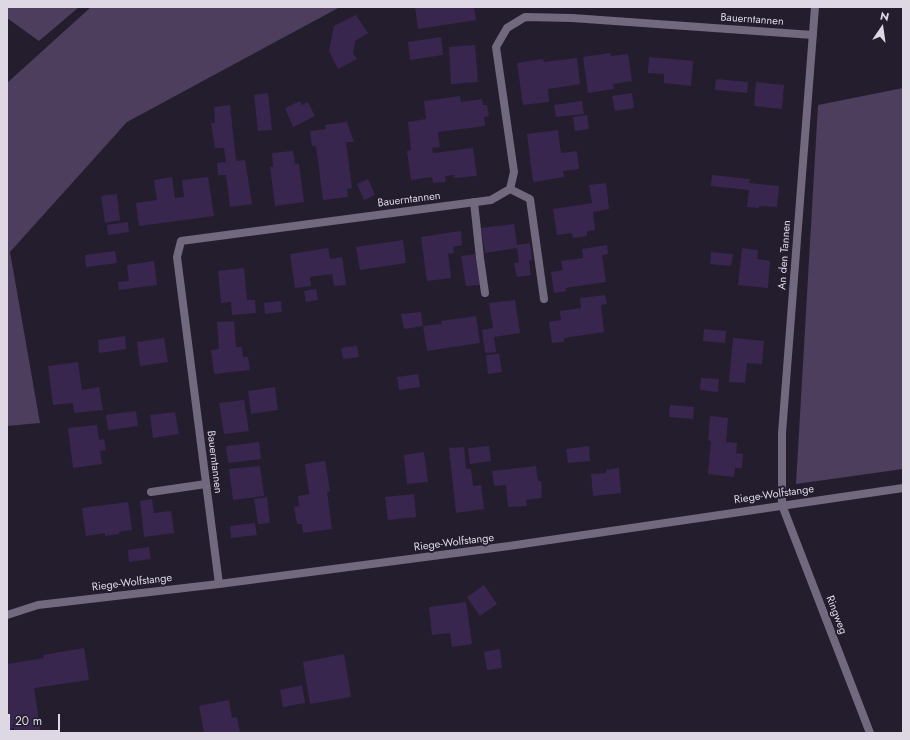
<!DOCTYPE html>
<style>
body{margin:0}
#map{position:relative;width:910px;height:740px;overflow:hidden;background:#241d2e;font-family:Jost,sans-serif}
canvas{display:block}
.frame{position:absolute;inset:0;border:8px solid #ddd8e4;pointer-events:none}
.north{position:absolute;left:862px;top:8px;width:40px;height:40px;-webkit-text-stroke:3px #241d2e;paint-order:stroke;rotate:13deg;font-size:11px;font-weight:700;line-height:16px;text-align:center;color:#ddd8e4}
.north::after{content:'';display:block;margin:auto;width:14px;height:18px;background:#ddd8e4;clip-path:polygon(50% 0,100% 100%,50% 72%,0 100%)}
.scale{position:absolute;left:8px;top:714px;width:52px;height:18px;box-sizing:border-box;border:2px solid #ddd8e4;border-top:0;padding-left:5px;font-size:12px;line-height:14px;white-space:nowrap;color:#ddd8e4;-webkit-text-stroke:3px #241d2e;paint-order:stroke}
</style>
<div id="map">
<canvas width="910" height="740"></canvas>
<div class="frame"></div>
<div class="north">N</div>
<div class="scale">20 m</div>
</div>
<script>
const ctx = document.querySelector('canvas').getContext('2d');
ctx.lineJoin = 'round';
function paint(path, color) {
  ctx.fillStyle = color;
  ctx.fill(path, 'evenodd');
}
function shape(rows) {
  const path = new Path2D();
  for (const r of rows) {
    path.moveTo(r[0], r[1]);
    for (let i = 2; i < r.length; i += 2) path.lineTo(r[i], r[i + 1]);
  }
  return path;
}
function strokePath(path, color, width, dash) {
  ctx.strokeStyle = color;
  ctx.lineWidth = width;
  ctx.lineCap = dash ? 'butt' : 'round';
  ctx.setLineDash(dash || []);
  ctx.stroke(path);
}
function drawText(font, color, halo, rows, align = 'center') {
  ctx.font = font + ' Jost,sans-serif';
  ctx.lineWidth = 4;
  ctx.setLineDash([]);
  ctx.textBaseline = 'middle';
  ctx.strokeStyle = halo;
  ctx.fillStyle = color;
  for (const [text, x, y, turn = 0] of rows) {
    ctx.save();
    ctx.translate(x, y);
    ctx.rotate((+turn || 0) * Math.PI / 180);
    ctx.textAlign = isNaN(turn) ? turn : align;
    if (halo) ctx.strokeText(text, 0, 0);
    ctx.fillText(text, 0, 0);
    ctx.restore();
  }
}
paint(shape([
 [7,7,79,7,39,41,7,18],
 [91,7,340,7,127,122,10,252,40,423,7,426,7,83],
 [903,88,903,469,796,484,818,105]
]), '#4c3e5c');
paint(shape([
 [415,7,474,7,476,20,418,29],
 [356,15,368,33,355,41,353,53,357,59,338,69,329,51,334,26],
 [441,37,443,55,410,60,408,42],
 [475,45,478,82,451,84,449,47],
 [610,53,611,56,628,54,632,81,613,84,614,89,588,93,583,57],
 [649,57,693,61,691,86,664,83,664,74,648,73],
 [577,58,580,84,548,89,549,102,523,105,517,63,543,59,544,62],
 [716,79,748,82,747,93,715,90],
 [756,82,784,85,782,109,754,106],
 [268,93,272,130,258,131,254,95],
 [632,93,634,108,615,111,612,96],
 [460,96,461,102,482,99,483,105,487,105,489,116,484,117,485,126,438,132,440,147,432,148,433,153,473,148,477,176,454,178,454,175,445,176,446,182,433,183,432,177,411,180,407,151,411,150,408,122,426,119,424,101],
 [300,101,302,105,308,102,315,116,293,127,285,108],
 [582,101,584,114,556,117,554,105],
 [230,105,236,161,245,160,252,204,230,207,226,175,218,175,217,163,226,162,224,148,215,148,211,123,215,123,214,107],
 [587,115,589,129,575,131,573,117],
 [347,122,354,142,346,142,352,188,347,189,348,197,323,200,316,146,312,146,310,131,326,129,325,125],
 [558,130,561,153,577,151,579,169,563,171,564,177,533,182,527,134],
 [293,151,295,164,299,164,304,202,275,206,270,167,273,167,272,153],
 [712,175,750,179,749,183,779,186,777,207,759,206,759,208,747,207,749,190,711,186],
 [172,177,175,198,184,197,182,180,208,177,214,216,139,226,136,203,157,200,154,180],
 [368,179,375,195,364,200,357,184],
 [606,183,609,209,593,212,595,230,587,231,587,236,573,238,572,233,557,235,553,209,592,203,589,185],
 [117,194,120,220,105,223,101,196],
 [128,222,129,232,108,235,107,225],
 [514,224,517,245,530,243,532,260,529,261,531,275,517,277,514,263,519,262,517,248,485,253,481,228],
 [461,231,462,245,453,247,454,253,448,254,451,278,427,281,421,237],
 [403,240,406,263,360,270,356,247],
 [607,245,608,254,602,255,606,282,565,288,566,291,554,293,551,272,563,270,561,261,583,258,582,249],
 [328,248,330,259,342,257,346,285,334,286,332,274,310,277,311,286,295,288,290,254],
 [742,248,758,250,757,259,770,261,768,288,738,285],
 [115,251,117,263,86,267,85,255],
 [711,252,733,254,731,266,710,264],
 [475,254,480,285,466,286,461,256],
 [154,261,157,285,119,290,118,282,129,281,127,265],
 [244,268,247,300,255,300,256,313,232,315,231,302,221,303,218,271],
 [316,289,318,300,306,302,304,291],
 [605,295,607,304,601,305,604,332,564,338,564,342,552,343,549,322,561,320,560,311,581,308,580,298],
 [515,300,520,333,494,337,496,352,485,353,482,330,493,328,489,303],
 [281,301,282,312,265,314,264,303],
 [421,312,423,326,404,329,401,314],
 [476,316,480,343,427,351,423,326,442,324,441,321],
 [234,321,236,347,242,347,243,357,248,357,250,370,214,374,211,350,219,349,217,322],
 [704,329,726,331,725,343,703,341],
 [125,336,126,349,99,353,98,340],
 [164,338,168,362,140,366,137,342],
 [733,338,764,341,762,364,747,363,745,383,729,382],
 [357,346,359,357,343,359,341,348],
 [499,354,502,372,488,374,486,355],
 [78,362,82,390,99,387,103,410,74,413,73,403,53,405,48,366],
 [418,374,420,387,399,390,397,377],
 [701,378,719,379,718,392,700,390],
 [275,387,278,410,251,414,248,391],
 [244,400,249,431,224,434,219,403],
 [670,405,694,407,693,419,669,417],
 [136,411,138,426,108,430,106,415],
 [175,412,179,434,153,438,150,415],
 [710,416,728,418,726,442,737,443,736,453,743,454,742,468,735,468,734,477,708,474,711,441,708,440],
 [97,425,99,440,104,439,106,450,100,451,102,464,73,468,68,428],
 [259,442,261,459,228,463,226,446],
 [489,446,491,461,470,464,468,448],
 [589,446,590,461,568,463,566,449],
 [464,447,466,469,471,469,473,486,481,485,484,509,456,513,449,448],
 [424,452,428,482,407,484,404,455],
 [325,461,330,491,327,492,332,529,303,533,302,524,297,524,294,507,299,506,298,496,309,494,305,464],
 [260,466,264,496,233,500,229,469],
 [536,466,538,481,541,481,542,498,526,500,527,506,508,507,506,485,494,486,492,471],
 [619,468,621,493,593,496,591,474,606,473,606,470],
 [414,494,416,517,388,520,385,497],
 [267,497,270,523,258,524,254,499],
 [152,499,154,513,171,511,174,533,144,537,140,501],
 [128,502,132,530,119,532,119,534,105,536,105,533,86,536,82,508],
 [255,523,257,535,231,538,230,526],
 [149,547,151,559,129,562,128,550],
 [484,585,497,604,480,616,467,597],
 [466,602,472,644,452,647,450,633,432,635,429,607],
 [84,648,89,680,34,688,41,733,15,733,14,728,7,729,7,664,44,658,43,655],
 [500,649,502,668,487,670,484,652],
 [344,654,351,697,310,704,303,662],
 [302,685,305,703,283,707,280,690],
 [229,700,232,718,237,717,240,733,204,733,199,706]
]), '#39264e');
strokePath(shape([
 [510,189,530,199,544,299],
 [474,202,480,258,485,293],
 [151,492,206,484]
]), '#72697e', 8);
strokePath(shape([
 [815,7,782,433,782,505,870,733],
 [219,584,177,257,181,241,491,200,510,189,514,172,496,47,507,28,525,17,572,18,813,35],
 [7,615,38,605,219,584,509,546,903,488]
]), '#72697e', 8);
drawText('11px', '#ddd8e4', '#241d2e', [
 ["Bauerntannen",752,20,4],
 ["Bauerntannen",409,200,-7],
 ["An den Tannen",785,255,-86],
 ["Bauerntannen",214,462,83],
 ["Riege-Wolfstange",774,495,-8],
 ["Riege-Wolfstange",454,543,-7],
 ["Riege-Wolfstange",132,583,-7],
 ["Ringweg",836,615,69]
]);
</script>
